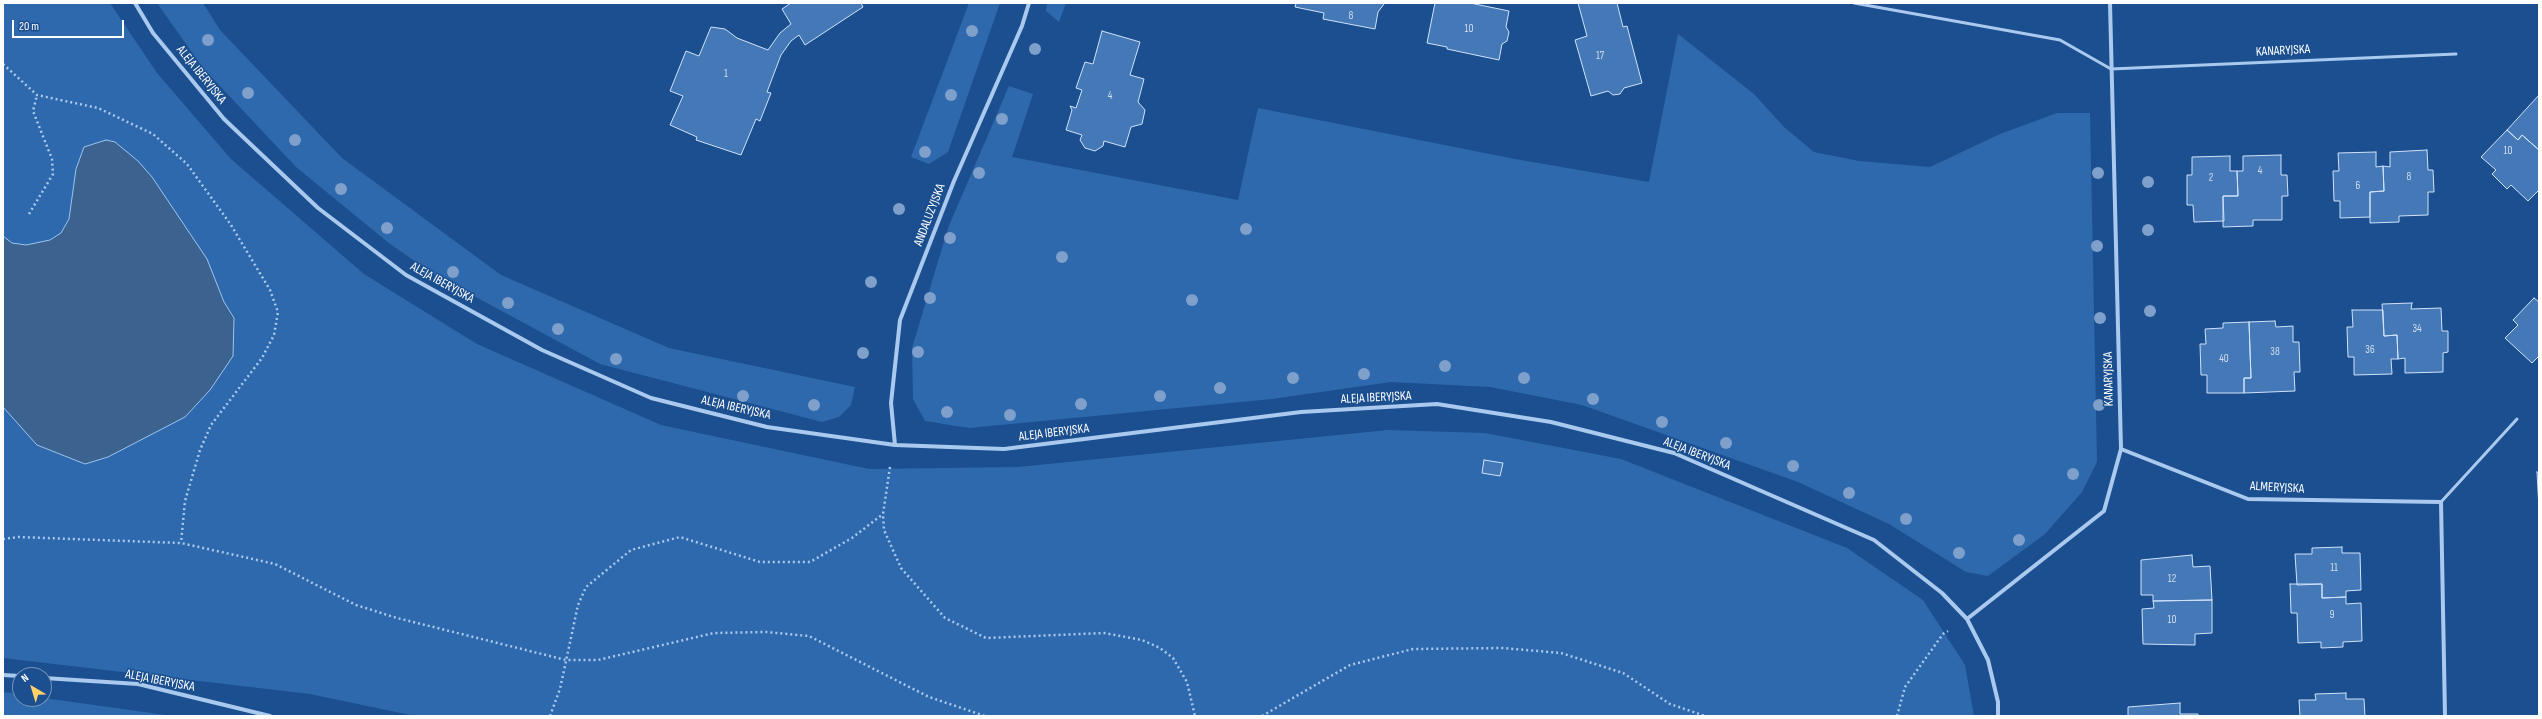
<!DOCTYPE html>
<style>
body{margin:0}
#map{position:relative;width:2542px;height:719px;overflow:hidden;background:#1b4f8f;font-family:"Sofia Sans Condensed",sans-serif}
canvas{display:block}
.frame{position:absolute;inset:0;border:4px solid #fff;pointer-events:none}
.north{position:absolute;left:12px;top:667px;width:40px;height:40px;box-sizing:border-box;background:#1b4f8f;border:1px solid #7695bc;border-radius:50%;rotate:322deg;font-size:11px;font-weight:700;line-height:16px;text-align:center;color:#fff}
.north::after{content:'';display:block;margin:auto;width:14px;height:18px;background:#ffd166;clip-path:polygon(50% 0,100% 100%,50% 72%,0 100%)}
.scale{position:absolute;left:12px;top:20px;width:112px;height:18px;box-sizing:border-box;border:2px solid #fff;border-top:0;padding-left:5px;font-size:12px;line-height:14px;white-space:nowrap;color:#fff;-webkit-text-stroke:3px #1b4f8f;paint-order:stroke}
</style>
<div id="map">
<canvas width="2542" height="719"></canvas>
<div class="frame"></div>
<div class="north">N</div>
<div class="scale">20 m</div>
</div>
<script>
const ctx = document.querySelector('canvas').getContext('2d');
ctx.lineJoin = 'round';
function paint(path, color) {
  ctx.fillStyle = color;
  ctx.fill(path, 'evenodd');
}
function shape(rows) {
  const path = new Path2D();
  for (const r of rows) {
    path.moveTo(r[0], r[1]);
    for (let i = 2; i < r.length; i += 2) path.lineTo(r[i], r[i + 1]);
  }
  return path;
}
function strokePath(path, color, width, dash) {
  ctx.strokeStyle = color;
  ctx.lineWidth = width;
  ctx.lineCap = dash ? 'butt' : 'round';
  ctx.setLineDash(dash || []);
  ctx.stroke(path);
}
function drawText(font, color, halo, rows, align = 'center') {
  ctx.font = font + ' "Sofia Sans Condensed",sans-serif';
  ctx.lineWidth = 3;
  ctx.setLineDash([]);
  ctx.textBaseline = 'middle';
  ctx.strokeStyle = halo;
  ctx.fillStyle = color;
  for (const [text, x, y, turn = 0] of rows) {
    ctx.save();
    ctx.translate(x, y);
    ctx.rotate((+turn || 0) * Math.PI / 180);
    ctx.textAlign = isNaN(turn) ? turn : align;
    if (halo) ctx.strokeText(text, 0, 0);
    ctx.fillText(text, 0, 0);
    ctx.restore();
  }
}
paint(shape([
 [3,3,110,3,157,73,231,159,364,274,477,344,661,425,869,469,1018,467,1388,430,1485,433,1621,459,1847,548,1923,600,1965,665,1974,716,415,716,310,694,3,658],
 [157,3,203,3,220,30,342,158,501,275,669,348,855,387,851,405,839,417,822,422,600,364,435,275,390,244,296,167,203,68],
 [969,3,1000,3,948,152,929,164,911,157],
 [1047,3,1066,3,1059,22,1046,11],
 [1678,34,1754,94,1784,127,1814,152,1859,161,1930,167,2000,134,2057,113,2090,113,2097,462,2082,492,2045,534,1988,576,1966,572,1889,524,1798,482,1582,405,1490,387,1391,382,1272,399,969,428,925,421,913,399,912,348,948,228,1009,86,1033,94,1012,157,1238,200,1258,108,1515,159,1649,182],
 [3,692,20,694,20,699,44,698,173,716,3,716]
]), '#2e69ad');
const water = shape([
 [106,140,115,142,138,161,152,177,207,259,224,302,234,318,233,356,210,390,185,417,108,457,85,464,37,445,3,407,3,236,12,243,26,245,50,240,61,233,69,219,76,169,84,147,106,140]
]);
paint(water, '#3c6290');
strokePath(water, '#9cc4f0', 1);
const building = shape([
 [791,3,861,3,863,7,805,45,799,35,791,41,781,55,767,92,771,93,760,121,756,119,741,155,696,140,697,137,670,125,683,96,670,91,686,51,699,56,711,27,725,29,737,38,768,50,780,33,791,24,782,9,791,3],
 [1296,3,1384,3,1384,4,1378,12,1375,29,1323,19,1324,13,1295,7,1296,3],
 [1435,3,1470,3,1509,11,1506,27,1509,32,1507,41,1502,44,1499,60,1447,49,1447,47,1427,43,1435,3],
 [1578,3,1617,3,1623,27,1627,26,1642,83,1624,88,1620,94,1613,95,1608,91,1591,96,1575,40,1587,36,1578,3],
 [1102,31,1140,42,1130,75,1144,79,1138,102,1145,110,1142,124,1131,127,1125,147,1104,141,1103,146,1095,151,1085,148,1080,140,1082,135,1066,130,1072,110,1070,106,1076,108,1082,90,1076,88,1085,62,1093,64,1102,31],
 [2539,95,2539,150,2522,135,2518,140,2507,130,2539,95],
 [2507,130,2518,140,2522,135,2539,150,2539,190,2528,201,2511,185,2507,189,2492,174,2496,170,2481,157,2507,130],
 [2427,150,2428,170,2433,170,2434,192,2428,192,2428,215,2399,216,2399,222,2370,223,2370,192,2384,191,2383,166,2390,167,2390,152,2427,150],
 [2376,152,2376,167,2383,166,2384,191,2370,192,2370,217,2340,218,2340,201,2334,201,2333,171,2339,171,2338,153,2376,152],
 [2281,155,2281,175,2287,175,2288,196,2282,196,2282,220,2253,220,2253,226,2223,227,2223,196,2238,196,2237,171,2243,171,2243,156,2281,155],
 [2230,156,2230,171,2237,171,2238,196,2223,196,2224,221,2194,222,2193,205,2187,205,2187,175,2192,175,2192,157,2230,156],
 [2534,298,2539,302,2539,356,2532,363,2505,338,2518,325,2513,320,2534,298],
 [2412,303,2411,309,2441,308,2442,331,2448,331,2448,352,2443,353,2443,372,2405,373,2405,358,2398,359,2397,335,2384,336,2382,304,2412,303],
 [2352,310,2383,310,2384,336,2397,335,2398,359,2391,359,2392,374,2354,375,2354,357,2348,357,2347,327,2353,327,2352,310],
 [2275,321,2276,327,2293,326,2293,342,2299,342,2300,372,2294,372,2295,391,2244,393,2244,378,2251,378,2249,322,2275,321],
 [2249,322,2251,378,2244,378,2244,393,2207,393,2207,375,2201,375,2200,344,2206,344,2205,329,2223,328,2223,323,2249,322],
 [1484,460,1503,463,1500,476,1482,473,1484,460],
 [2537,472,2539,472,2539,509,2537,472],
 [2342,547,2342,553,2360,553,2361,590,2346,591,2346,597,2322,598,2322,584,2297,585,2295,554,2312,554,2312,548,2342,547],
 [2192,555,2193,567,2210,566,2212,600,2153,601,2153,595,2141,595,2141,560,2192,555],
 [2290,584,2322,584,2322,598,2346,597,2346,604,2361,603,2362,641,2343,642,2343,647,2321,648,2321,642,2298,643,2297,613,2291,613,2290,584],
 [2212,600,2212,633,2195,634,2195,645,2143,644,2142,609,2154,608,2153,601,2212,600],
 [2346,693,2346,699,2364,699,2365,716,2300,716,2299,700,2316,700,2315,694,2346,693],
 [2180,703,2180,714,2198,714,2198,716,2128,716,2128,707,2180,703]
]);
paint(building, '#4478b7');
strokePath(building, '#cfe3fa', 1);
strokePath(shape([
 [3,64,37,95,98,108,153,134,187,164,231,225,270,290,278,312,274,335,262,358,211,425,200,450,185,501,181,543],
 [29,214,53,174,52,159,33,111,37,95],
 [890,467,883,514,884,530,901,568,945,618,986,638,1104,633,1142,640,1160,648,1173,658,1187,682,1195,716],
 [3,539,18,537,181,543,275,564,356,605,397,618,566,660,598,660,714,633,766,632,809,636,929,697,985,716],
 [550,716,560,689,578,605,586,587,631,550,680,537,760,562,810,562,852,538,883,514],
 [1262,716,1350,665,1413,649,1503,648,1561,653,1623,673,1670,704,1705,716],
 [1897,716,1905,687,1943,634,1948,631]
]), '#a9c9ee', 2.5, [2, 3]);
strokePath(shape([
 [1854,3,2060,40,2111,69,2456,54],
 [2441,502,2517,419]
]), '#a9c9ee', 3);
strokePath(shape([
 [135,3,153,33,224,119,318,208,406,275,542,350,651,398,767,427,895,445,1004,449,1301,412,1437,404,1551,422,1674,453,1874,540,1942,593,1967,619,1988,660,1998,702,1998,716],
 [895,445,891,403,900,320,954,181,1022,26,1029,3],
 [2121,449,2248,499,2441,502,2445,716],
 [1967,619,2104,511,2121,449,2110,3],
 [3,675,20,676],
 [44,678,138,684,270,716]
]), '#a9c9ee', 4);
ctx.fillStyle = '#7ea0ca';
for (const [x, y] of [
 [972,31],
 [208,40],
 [1035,49],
 [248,93],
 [951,95],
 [1002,119],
 [295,140],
 [925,152],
 [979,173],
 [2098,173],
 [2148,182],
 [341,189],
 [899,209],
 [387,228],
 [1246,229],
 [2148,230],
 [950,238],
 [2097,246],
 [1062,257],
 [453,272],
 [871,282],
 [930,298],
 [1192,300],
 [508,303],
 [2150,311],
 [2100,318],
 [558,329],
 [918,352],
 [863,353],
 [616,359],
 [1445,366],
 [1364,374],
 [1293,378],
 [1524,378],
 [1220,388],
 [743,396],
 [1160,396],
 [1593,399],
 [1081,404],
 [814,405],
 [2099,405],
 [947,412],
 [1010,415],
 [1662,422],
 [1726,443],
 [1793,466],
 [2073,474],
 [1849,493],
 [1906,519],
 [2019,540],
 [1959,553]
]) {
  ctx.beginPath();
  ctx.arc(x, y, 6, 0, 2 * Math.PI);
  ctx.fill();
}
drawText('11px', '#d0dded', null, [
 ["8",1351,16],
 ["10",1469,29],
 ["17",1600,56],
 ["1",726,74],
 ["4",1110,96],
 ["10",2508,151],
 ["4",2260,171],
 ["8",2409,177],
 ["2",2211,178],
 ["6",2358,186],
 ["34",2417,329],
 ["36",2370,350],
 ["38",2275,352],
 ["40",2224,359],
 ["11",2334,568],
 ["12",2172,579],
 ["9",2332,615],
 ["10",2172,620]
]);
drawText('13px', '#fff', '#1b4f8f', [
 ["KANARYJSKA",2283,51,-3],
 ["ALEJA IBERYJSKA",201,75,51],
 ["ANDALUZYJSKA",930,215,-69],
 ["ALEJA IBERYJSKA",442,283,29],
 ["KANARYJSKA",2109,379,-91],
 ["ALEJA IBERYJSKA",1376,398,-3],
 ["ALEJA IBERYJSKA",736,408,13],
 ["ALEJA IBERYJSKA",1054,433,-7],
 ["ALEJA IBERYJSKA",1697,454,21],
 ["ALMERYJSKA",2277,488,3],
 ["ALEJA IBERYJSKA",160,681,11]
]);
</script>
